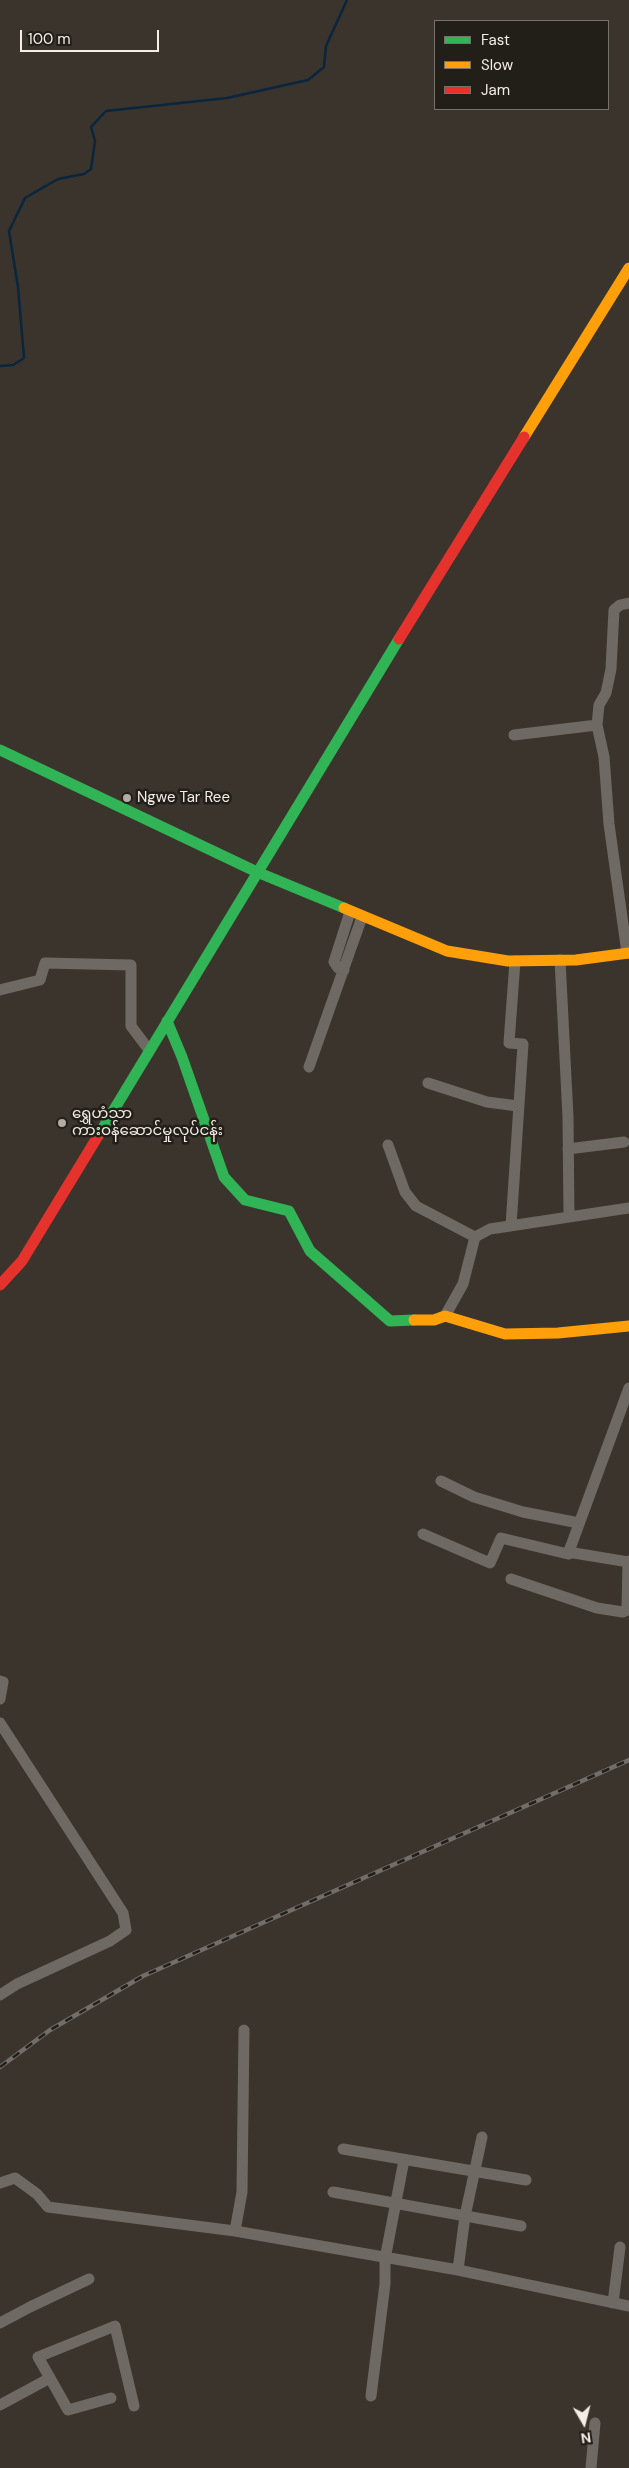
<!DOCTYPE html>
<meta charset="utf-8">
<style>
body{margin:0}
#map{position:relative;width:629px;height:2468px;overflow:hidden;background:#3a342d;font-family:"DM Sans",sans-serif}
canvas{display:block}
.legend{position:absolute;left:434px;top:20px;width:175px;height:90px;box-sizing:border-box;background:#221e18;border:1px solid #76716a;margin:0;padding:6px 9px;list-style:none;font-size:15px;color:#f4ede5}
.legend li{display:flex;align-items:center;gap:10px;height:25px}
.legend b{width:25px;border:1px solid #76716a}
.north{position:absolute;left:559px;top:2398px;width:50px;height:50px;-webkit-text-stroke:4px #221e18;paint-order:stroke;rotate:172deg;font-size:14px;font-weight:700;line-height:20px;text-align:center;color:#f4ede5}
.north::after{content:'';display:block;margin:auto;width:18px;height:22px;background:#f4ede5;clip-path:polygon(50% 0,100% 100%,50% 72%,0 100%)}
.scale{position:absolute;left:20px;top:30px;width:139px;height:22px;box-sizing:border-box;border:2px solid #f4ede5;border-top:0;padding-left:6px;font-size:15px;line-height:18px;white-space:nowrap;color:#f4ede5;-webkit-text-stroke:4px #221e18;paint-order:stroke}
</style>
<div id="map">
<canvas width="629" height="2468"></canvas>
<ul class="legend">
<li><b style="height:6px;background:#30b455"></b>Fast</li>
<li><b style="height:6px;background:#ff9f0a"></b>Slow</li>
<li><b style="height:6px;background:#e5322d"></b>Jam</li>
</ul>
<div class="north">N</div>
<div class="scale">100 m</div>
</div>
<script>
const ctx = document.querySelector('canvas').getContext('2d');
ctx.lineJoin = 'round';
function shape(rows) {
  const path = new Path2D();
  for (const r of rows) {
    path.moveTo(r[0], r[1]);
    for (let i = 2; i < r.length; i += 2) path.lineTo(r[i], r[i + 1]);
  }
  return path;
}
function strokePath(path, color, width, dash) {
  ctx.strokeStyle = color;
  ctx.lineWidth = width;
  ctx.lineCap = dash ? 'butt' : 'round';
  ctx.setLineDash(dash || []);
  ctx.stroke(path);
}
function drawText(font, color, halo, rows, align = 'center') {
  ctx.font = font + ' "DM Sans","Noto Sans Myanmar",sans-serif';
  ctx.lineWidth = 5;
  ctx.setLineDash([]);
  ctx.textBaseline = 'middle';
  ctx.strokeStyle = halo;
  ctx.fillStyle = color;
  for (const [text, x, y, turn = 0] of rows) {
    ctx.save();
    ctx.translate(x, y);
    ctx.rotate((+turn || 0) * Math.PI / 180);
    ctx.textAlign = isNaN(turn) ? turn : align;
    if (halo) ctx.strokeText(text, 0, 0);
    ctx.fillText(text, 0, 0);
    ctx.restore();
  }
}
strokePath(shape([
 [0,366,13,365,24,358,18,287,9,231,25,198,58,179,84,174,91,169,95,141,91,127,106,111,227,98,308,80,324,67,326,46,347,0]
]), '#0a253e', 2.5);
strokePath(shape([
 [514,735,597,725],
 [627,953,609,824,604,757,597,725,599,705,606,693,611,669,614,610,620,605,629,603],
 [560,960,568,1117,569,1217],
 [344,970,338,968,334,962,350,912],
 [0,990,40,980,45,963,131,965,131,1026,149,1050],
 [309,1067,362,917],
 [428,1083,487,1102,518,1106],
 [388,1145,405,1192,416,1206,475,1237],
 [568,1149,624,1142],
 [511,1226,523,1044,509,1043,515,961],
 [445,1316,463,1284,475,1237,490,1229,629,1208],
 [441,1481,474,1497,523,1512,579,1523],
 [423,1534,490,1563,501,1538,568,1554,629,1388],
 [568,1552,629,1562],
 [511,1579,597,1608,623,1612,627,1610,628,1561],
 [0,1681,3,1682,0,1699],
 [0,1723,123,1913,126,1930,110,1941,17,1984,0,1995],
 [244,2030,242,2192,235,2231,458,2270,629,2306],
 [343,2149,526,2180],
 [0,2183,15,2178,37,2194,48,2207,235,2231],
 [333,2192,521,2226],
 [458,2270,465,2216,482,2137],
 [613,2303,620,2247],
 [0,2323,30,2307,89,2279],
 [50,2378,68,2410,111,2398],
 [371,2396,385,2284,385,2259,404,2160],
 [0,2405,50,2378,38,2357,115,2326,134,2406],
 [591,2468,595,2423]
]), '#6e6a63', 11);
strokePath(shape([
 [0,750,257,872,344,908],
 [167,1021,182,1057,224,1177,245,1200,289,1211,310,1251,390,1321,414,1320],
 [98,1136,399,639]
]), '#30b455', 11);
strokePath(shape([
 [524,437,629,268],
 [344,908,447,951,508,961,576,960,629,953],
 [414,1320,434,1320,445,1316,505,1334,558,1333,629,1326]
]), '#ff9f0a', 11);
strokePath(shape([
 [399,639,524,437],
 [0,1285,22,1261,98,1136]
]), '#e5322d', 11);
const rail = shape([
 [0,2067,50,2030,143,1976,629,1760]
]);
strokePath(rail, '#716d68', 4.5);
strokePath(rail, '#221e18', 2.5, [8]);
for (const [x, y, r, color] of [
 [127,798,5,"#b3aca5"],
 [62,1123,5,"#b3aca5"]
]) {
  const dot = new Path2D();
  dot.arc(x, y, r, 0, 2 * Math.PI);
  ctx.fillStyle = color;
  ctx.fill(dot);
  strokePath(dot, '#221e18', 2);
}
drawText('15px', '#f4ede5', '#221e18', [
 ["Ngwe Tar Ree",137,798],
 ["ရွှေဟံသာ",72,1114],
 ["ကားဝန်ဆောင်မှုလုပ်ငန်း",72,1131]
], 'left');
</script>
